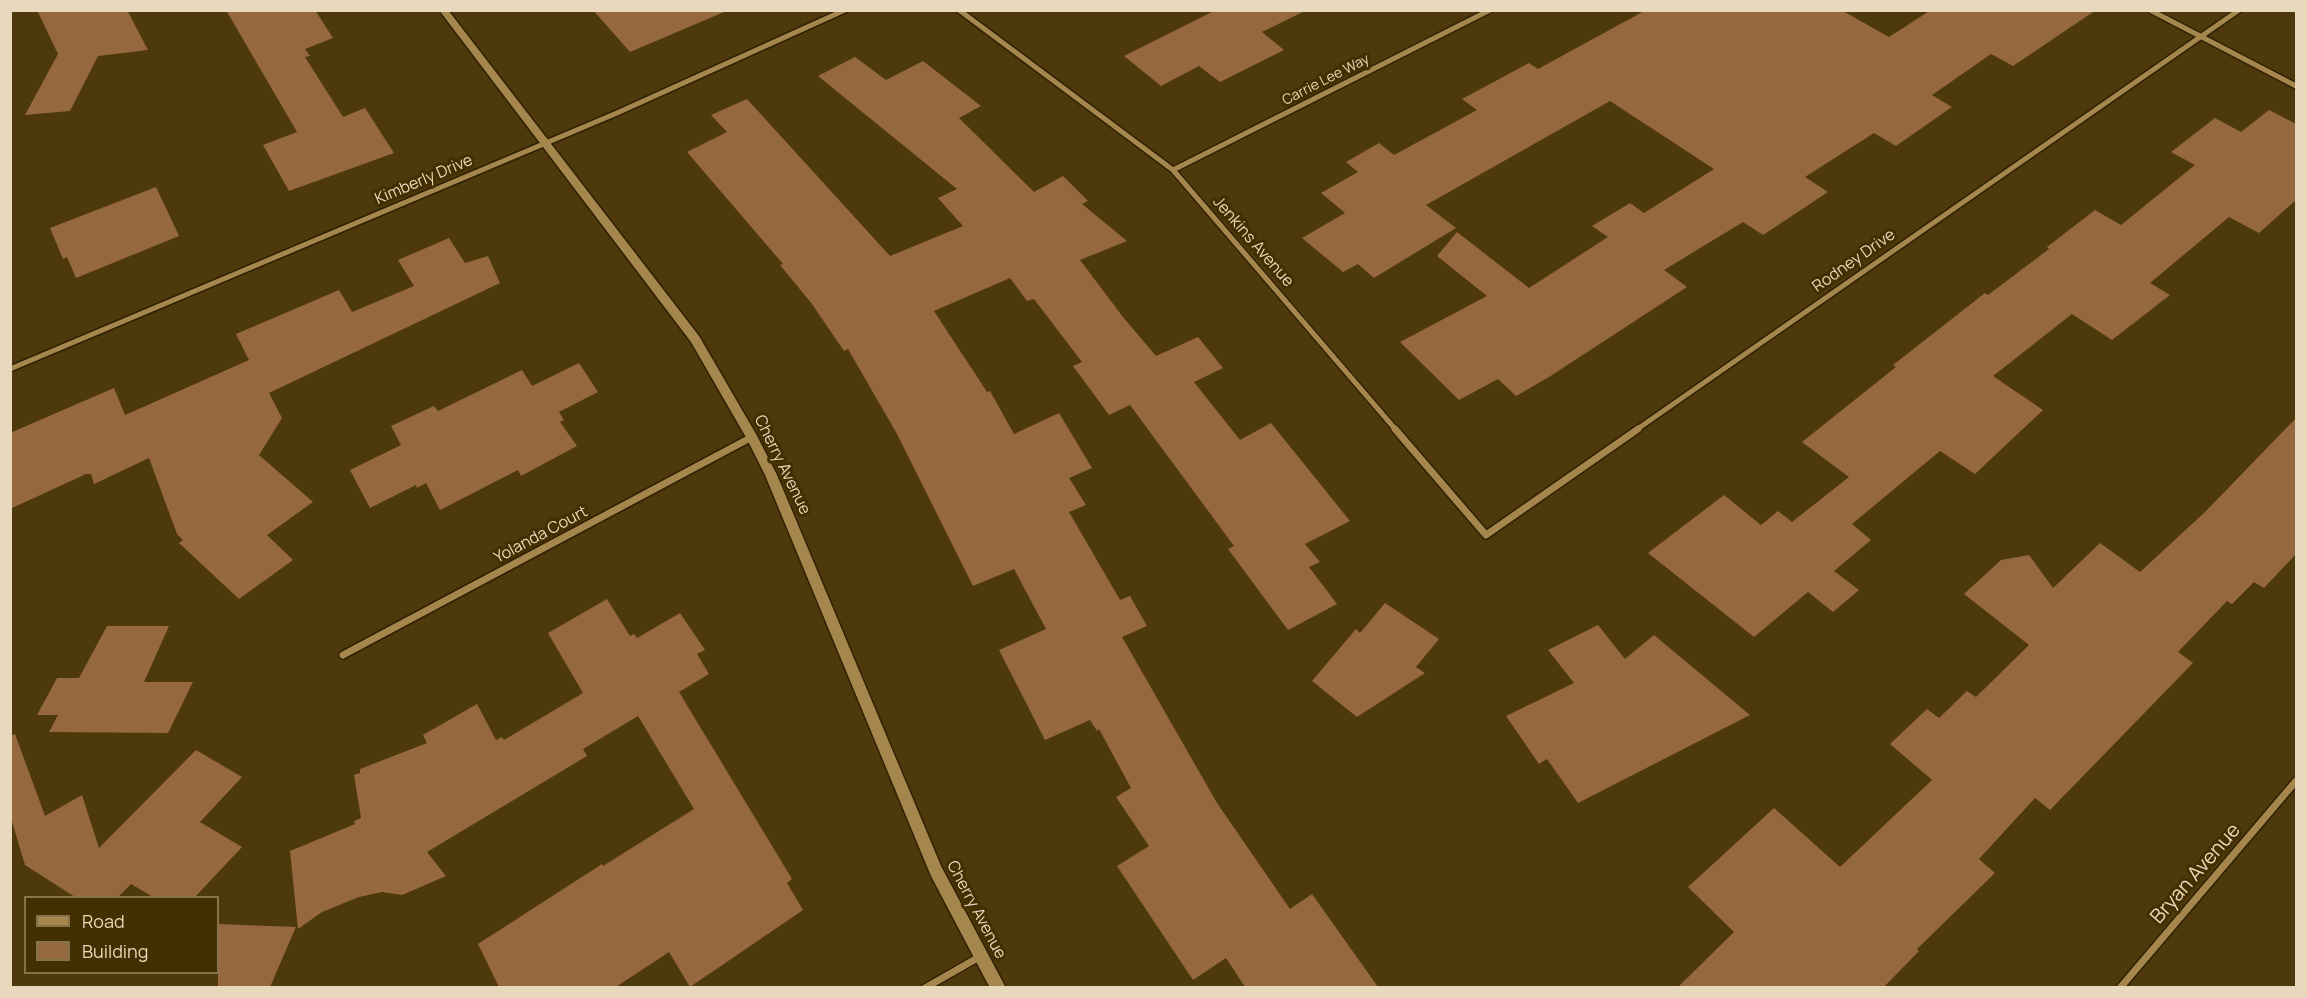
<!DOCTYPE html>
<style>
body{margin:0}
#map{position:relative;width:2307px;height:998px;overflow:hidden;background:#4e390c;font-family:Manrope,sans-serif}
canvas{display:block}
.frame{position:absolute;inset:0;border:12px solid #e8d8bc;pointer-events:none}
.legend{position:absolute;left:24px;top:896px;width:195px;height:78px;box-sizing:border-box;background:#432f00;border:2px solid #85734b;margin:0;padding:8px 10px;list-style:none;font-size:18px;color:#e8d8bc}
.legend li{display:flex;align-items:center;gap:12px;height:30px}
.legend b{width:30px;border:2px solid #85734b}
</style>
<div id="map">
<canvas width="2307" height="998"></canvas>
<div class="frame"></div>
<ul class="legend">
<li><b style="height:8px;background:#a5874e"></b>Road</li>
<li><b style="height:16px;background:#96683e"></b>Building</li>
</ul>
</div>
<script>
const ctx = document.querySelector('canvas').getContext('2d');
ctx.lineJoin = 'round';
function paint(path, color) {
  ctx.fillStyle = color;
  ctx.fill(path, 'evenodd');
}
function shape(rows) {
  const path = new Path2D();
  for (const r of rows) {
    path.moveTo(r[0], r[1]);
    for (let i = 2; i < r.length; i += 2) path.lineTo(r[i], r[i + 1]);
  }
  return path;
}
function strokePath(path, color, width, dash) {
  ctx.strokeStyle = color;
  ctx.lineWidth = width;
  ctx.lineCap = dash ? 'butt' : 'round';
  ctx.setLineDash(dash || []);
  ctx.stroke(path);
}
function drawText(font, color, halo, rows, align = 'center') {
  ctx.font = font + ' Manrope,sans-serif';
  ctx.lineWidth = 6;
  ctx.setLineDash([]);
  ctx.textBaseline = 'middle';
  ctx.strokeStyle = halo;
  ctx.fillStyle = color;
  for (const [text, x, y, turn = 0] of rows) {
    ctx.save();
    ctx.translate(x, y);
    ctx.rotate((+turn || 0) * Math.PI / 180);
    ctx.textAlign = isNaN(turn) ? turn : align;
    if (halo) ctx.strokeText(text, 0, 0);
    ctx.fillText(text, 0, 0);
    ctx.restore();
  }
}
paint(shape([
 [37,10,127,10,148,50,98,56,70,111,25,115,58,54],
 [226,10,315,10,333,38,305,49,310,56,305,57,343,117,365,108,394,153,289,191,263,145,297,132],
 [593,10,723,10,724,12,630,52],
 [1216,10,1307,10,1262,32,1284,50,1220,82,1199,66,1161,86,1124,56],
 [1646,10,1841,10,1889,37,1931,10,2096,10,2013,66,1991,54,1932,95,1952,107,1896,146,1874,133,1805,177,1828,192,1763,235,1743,222,1664,270,1687,287,1549,377,1516,396,1498,379,1459,400,1400,342,1487,296,1437,256,1457,232,1529,288,1608,237,1592,226,1630,203,1644,213,1714,169,1610,101,1426,205,1456,228,1374,278,1358,264,1343,272,1302,238,1345,213,1321,193,1358,172,1346,162,1379,143,1394,155,1477,110,1462,99,1529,63,1538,69],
 [855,57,886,80,923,61,981,106,959,118,1034,192,1063,176,1088,201,1082,204,1127,241,1080,260,1123,317,1156,356,1198,337,1223,368,1194,382,1240,440,1271,423,1350,521,1305,544,1320,562,1309,567,1337,604,1288,630,1228,549,1234,546,1130,405,1109,415,1073,366,1082,362,1034,299,1027,301,1010,278,934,311,987,392,990,391,1014,434,1059,413,1092,468,1069,478,1086,505,1069,512,1120,600,1130,596,1147,626,1122,637,1217,803,1290,909,1312,894,1378,987,1245,987,1226,958,1193,980,1117,866,1149,846,1116,797,1131,788,1099,729,1097,731,1090,720,1045,740,999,650,1046,629,1014,569,973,586,897,434,848,349,844,351,812,304,780,265,783,264,687,152,727,132,711,115,747,99,890,256,963,226,938,198,957,189,818,76],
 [2269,110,2296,124,2296,200,2259,233,2229,217,2150,283,2170,295,2112,340,2072,314,1993,376,2043,410,1975,474,1940,451,1852,524,1871,540,1834,571,1859,590,1833,612,1808,592,1754,637,1648,553,1724,495,1761,525,1778,511,1792,522,1849,477,1802,442,1896,367,1893,365,1985,293,1988,295,2049,249,2047,247,2095,210,2121,225,2195,165,2171,152,2215,118,2241,132],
 [156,187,179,236,76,278,67,257,63,259,50,228],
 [449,238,465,263,488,256,500,283,269,393,282,418,259,455,313,502,267,535,293,560,239,599,179,543,183,540,177,534,149,458,94,484,91,474,86,474,10,509,10,433,114,388,125,415,150,404,249,360,236,334,339,290,352,312,414,286,398,260],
 [579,363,598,392,559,412,564,420,560,422,577,446,521,476,518,470,440,510,426,483,417,488,416,485,370,508,350,470,401,445,391,426,434,406,438,411,522,370,532,386],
 [2296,418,2296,554,2264,588,2254,582,2232,604,2227,601,2178,652,2193,663,2050,810,2035,798,1979,859,1995,873,1917,949,1919,951,1884,987,1678,987,1734,932,1688,887,1774,808,1840,867,1932,780,1890,744,1927,709,1939,718,1967,691,1976,697,2029,645,1964,594,2001,560,2029,555,2053,588,2100,543,2140,572,2205,512],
 [607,599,630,636,634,634,637,638,680,613,705,650,697,654,709,674,679,692,792,879,787,883,803,910,690,987,669,952,616,987,499,987,478,944,602,864,603,866,694,809,638,716,583,749,587,756,427,852,446,876,402,895,382,892,359,897,322,912,298,929,290,851,355,824,354,821,361,818,354,775,360,773,360,769,427,743,423,735,477,704,496,740,502,737,504,740,583,693,548,633],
 [1385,603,1439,639,1416,667,1425,673,1357,717,1312,681,1356,629,1360,633],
 [1598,625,1625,659,1654,635,1750,715,1578,803,1547,759,1539,764,1506,716,1574,683,1548,650],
 [107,626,169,626,144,682,193,682,168,733,49,732,58,715,37,715,57,678,79,678],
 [15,734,45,816,82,795,99,848,196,750,242,777,200,822,242,847,195,897,153,897,131,884,118,897,75,897,25,865,10,815,10,736],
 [218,924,296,927,270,987,218,987]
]), '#96683e');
const streetFar1 = shape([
 [959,10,1173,170,1396,430],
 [2150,10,2296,86],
 [1173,170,1490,10],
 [10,369,617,113,845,10],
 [1636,430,2239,10]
]);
const street = shape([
 [1395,429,1486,535,1638,429],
 [343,655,752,437],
 [925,988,981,956],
 [2120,988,2296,781]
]);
const secondary = shape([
 [439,10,448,10,699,336,756,434,777,475,941,866,1006,988,990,988,931,876,765,475,747,439,691,342,439,10]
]);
strokePath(streetFar1, '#302103', 8);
strokePath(street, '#302103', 10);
strokePath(secondary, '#302103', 3);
strokePath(streetFar1, '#a5874e', 5);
strokePath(street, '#a5874e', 7);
paint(secondary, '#a5874e');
drawText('14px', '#e8d8bc', '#432f00', [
 ["Carrie Lee Way",1326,80,-27]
]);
drawText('16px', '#e8d8bc', '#432f00', [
 ["Kimberly Drive",424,180,-23],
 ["Jenkins Avenue",1253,242,49],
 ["Rodney Drive",1854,261,-35],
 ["Cherry Avenue",782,465,64],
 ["Yolanda Court",541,535,-28],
 ["Cherry Avenue",976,910,62]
]);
drawText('20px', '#e8d8bc', '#432f00', [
 ["Bryan Avenue",2196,874,-49]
]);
</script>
